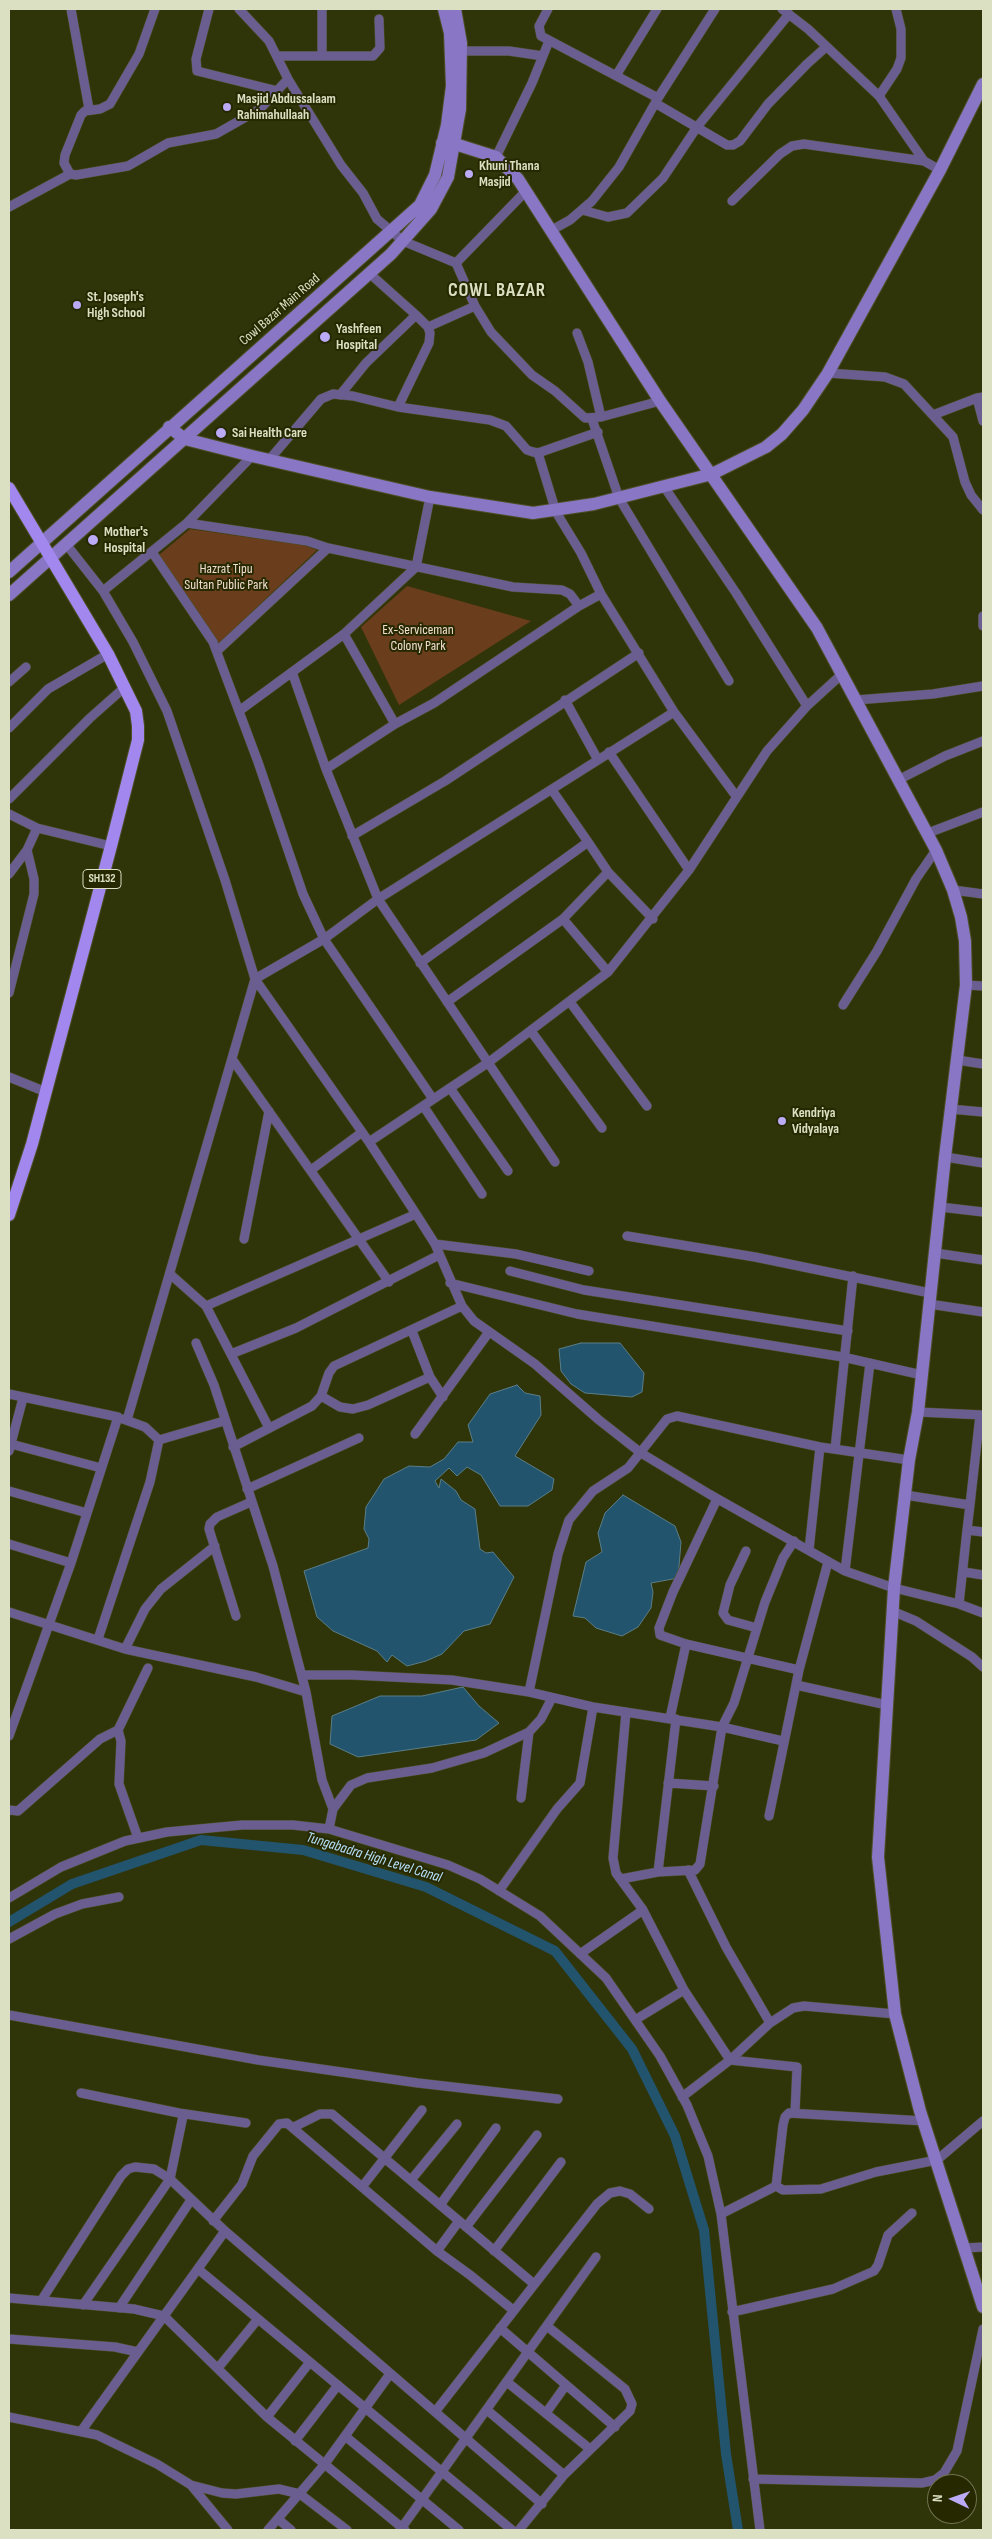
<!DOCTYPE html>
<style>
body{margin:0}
#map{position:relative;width:992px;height:2539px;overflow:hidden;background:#303409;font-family:"Sofia Sans Condensed",sans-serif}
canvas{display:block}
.frame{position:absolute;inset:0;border:10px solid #dce0c3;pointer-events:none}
.north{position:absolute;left:927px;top:2474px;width:50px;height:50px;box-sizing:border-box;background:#262900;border:1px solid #6f724e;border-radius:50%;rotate:273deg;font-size:14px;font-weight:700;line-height:20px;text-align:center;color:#dce0c3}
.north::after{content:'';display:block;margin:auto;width:18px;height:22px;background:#bbaaf6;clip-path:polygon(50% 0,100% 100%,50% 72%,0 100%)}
</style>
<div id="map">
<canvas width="992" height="2539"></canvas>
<div class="frame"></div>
<div class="north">N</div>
</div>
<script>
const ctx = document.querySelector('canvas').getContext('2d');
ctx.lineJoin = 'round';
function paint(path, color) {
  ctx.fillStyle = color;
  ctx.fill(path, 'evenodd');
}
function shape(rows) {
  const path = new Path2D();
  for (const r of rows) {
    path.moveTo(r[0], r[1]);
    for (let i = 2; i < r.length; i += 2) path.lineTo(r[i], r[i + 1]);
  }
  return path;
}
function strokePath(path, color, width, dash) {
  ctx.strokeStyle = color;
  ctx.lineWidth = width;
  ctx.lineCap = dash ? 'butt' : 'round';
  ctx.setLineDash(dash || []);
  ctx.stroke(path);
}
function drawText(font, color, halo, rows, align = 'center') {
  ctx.font = font + ' "Sofia Sans Condensed",sans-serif';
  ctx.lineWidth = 4;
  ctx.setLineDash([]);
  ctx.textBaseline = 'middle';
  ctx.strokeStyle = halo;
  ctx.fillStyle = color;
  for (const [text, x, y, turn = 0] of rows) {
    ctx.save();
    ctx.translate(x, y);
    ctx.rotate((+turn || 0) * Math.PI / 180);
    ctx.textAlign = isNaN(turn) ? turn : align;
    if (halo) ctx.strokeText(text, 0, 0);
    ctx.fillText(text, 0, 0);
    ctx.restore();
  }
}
paint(shape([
 [190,529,303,545,317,550,218,644,159,555],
 [407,586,531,621,399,705,361,627]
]), '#6a3d1c');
const water = shape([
 [581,1343,620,1343,644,1373,642,1392,632,1397,585,1393,571,1384,561,1371,559,1349,581,1343],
 [517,1385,525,1393,540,1396,541,1415,515,1456,554,1479,552,1490,528,1506,500,1506,481,1475,467,1467,457,1476,449,1468,435,1481,439,1488,441,1479,456,1491,461,1500,475,1509,480,1549,486,1553,493,1552,514,1577,490,1624,464,1631,442,1654,426,1661,407,1666,392,1655,387,1662,377,1651,333,1631,317,1617,304,1571,368,1548,369,1539,364,1529,366,1507,384,1479,409,1466,430,1467,444,1459,458,1442,473,1442,468,1425,490,1394,517,1385],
 [623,1495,675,1526,681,1542,678,1578,651,1583,653,1592,651,1608,638,1627,622,1636,596,1628,585,1618,573,1616,586,1562,602,1552,598,1533,605,1513,623,1495],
 [463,1687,479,1706,499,1723,476,1740,358,1757,330,1744,332,1716,380,1696,422,1696,463,1687]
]);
paint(water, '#22546d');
strokePath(water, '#5a7e87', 1);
strokePath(shape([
 [9,1922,72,1884,201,1840,303,1850,426,1887,555,1951,632,2049,675,2136,704,2230,726,2454,738,2530]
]), '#22546d', 10);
const street = shape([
 [71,9,89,109],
 [155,9,139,54,110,104,100,109,85,111,81,115,65,155,64,163,70,174,76,175,128,166,168,143,216,134,260,109,288,79],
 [209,9,196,59,197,71,278,91],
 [239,9,269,41,288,79,341,165,363,193,377,219,403,241,456,263,475,306,491,332,532,375,555,391,585,418,601,417,660,401],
 [322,9,322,56],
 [548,9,539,26,541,36,658,98],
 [782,9,808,29,879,96,924,161,940,170],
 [461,51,509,51,543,56],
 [278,56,373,56,380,48,379,19],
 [617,74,657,9],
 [879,96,897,69,901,58,901,29,896,9],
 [655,103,727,145,733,145,740,141,768,104,807,64,826,47],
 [496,157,532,83,549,41],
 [732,201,780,154,792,146,804,144,924,161],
 [9,207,70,174],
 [582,210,608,217,627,213,663,178,697,127,789,14],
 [550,231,570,220,592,201,619,167,658,98,715,9],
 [456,263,525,192],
 [369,273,416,315,428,327,430,333,429,343,398,407],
 [428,327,475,306],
 [577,333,588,362,601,417],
 [828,373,885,377,904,384,953,437,965,482,971,495,983,510],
 [340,395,366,363,416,315],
 [977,398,983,421],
 [933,415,977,398,983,397],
 [592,419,619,498,729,681],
 [538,453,556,512,581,553,601,594,674,712,736,796],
 [269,460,321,399,333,394,353,396,398,407,490,420,506,426,527,450,533,452,538,453,598,432],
 [665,488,736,593,807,706],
 [187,523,307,541,328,548],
 [66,544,103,591,133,642,167,711,225,880,255,979,369,1142,416,1214,435,1244,462,1306,474,1321,535,1364,599,1420,641,1453,709,1494,845,1571,894,1588,959,1604,983,1613],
 [152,552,213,642,258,762,303,894,324,939,433,1099],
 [103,591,187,523,252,456],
 [983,616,983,626],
 [344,634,395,724],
 [217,651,328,548,513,587,562,590,570,594,579,606],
 [292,672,326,769,378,899,555,1162],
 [9,682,26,667],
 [565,700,598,760],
 [856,700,933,694,983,686],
 [239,711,344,634,416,567,430,497],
 [9,728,48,689,108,654],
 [609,752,689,870],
 [326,769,395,724,434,703,579,606,601,594],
 [900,779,945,756,983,741],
 [9,799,90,718,125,687],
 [9,814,37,828,111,846],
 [928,833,983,812],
 [352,836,445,781,639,653],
 [588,842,608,872,653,919],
 [9,874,27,850,37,828],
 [953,890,983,894],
 [563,919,608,972],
 [420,963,588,842,552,790],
 [966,985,983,986],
 [9,993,34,894,34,879,27,850],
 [447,1002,563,919,608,872],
 [570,1002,647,1106],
 [843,1005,877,951,916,879,936,850],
 [531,1031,602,1128],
 [232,1059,389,1282],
 [957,1060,983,1064],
 [9,1077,46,1092],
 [450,1088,508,1171],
 [424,1107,482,1194],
 [950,1109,983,1112],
 [369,1142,489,1062,608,972,689,870,767,751,807,706,842,674],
 [945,1157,983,1163],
 [311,1170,361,1133],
 [940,1207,983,1212],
 [627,1236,755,1257,930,1293],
 [244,1239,269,1111],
 [435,1244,516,1254,589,1271],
 [935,1253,983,1260],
 [510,1271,584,1290,848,1331],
 [170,1274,206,1306,269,1428],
 [450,1283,577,1314,843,1357,922,1375],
 [929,1304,983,1312],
 [206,1306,416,1214],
 [412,1331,430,1377,443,1397],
 [196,1343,214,1385,273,1566,306,1692,322,1780,333,1809],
 [231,1354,296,1328,439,1255],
 [9,1394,118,1417,71,1563,9,1736],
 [321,1396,340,1407,353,1409,368,1405,430,1377],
 [918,1412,983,1415],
 [127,1420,255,979,324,939,378,899,674,712],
 [415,1434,489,1332],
 [159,1440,224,1421],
 [11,1444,101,1468],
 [233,1447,312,1406,321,1396,329,1373,334,1366,462,1306],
 [835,1449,853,1276],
 [9,1451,23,1398],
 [247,1489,359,1438],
 [9,1491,87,1513],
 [905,1495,970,1505,967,1530,983,1532],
 [717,1499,673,1592,659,1628,660,1635,686,1644,799,1670],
 [970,1505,980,1415],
 [9,1544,71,1563],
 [809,1550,820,1447],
 [746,1551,730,1585,723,1613,728,1620,757,1628],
 [845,1571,870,1363],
 [964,1572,983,1575],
 [959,1604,967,1530],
 [892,1611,916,1621,972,1657,983,1667],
 [9,1612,125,1649,256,1677,306,1692],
 [236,1616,209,1529,210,1524,217,1517,251,1502],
 [98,1639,150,1482,159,1440,145,1427,123,1419],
 [125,1649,145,1609,161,1589,215,1546],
 [302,1675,352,1675,452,1680,529,1692,593,1707,722,1727,783,1741],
 [796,1685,887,1705],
 [529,1692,558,1554,569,1520,593,1491,628,1468,667,1419,677,1416,820,1447,909,1460],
 [626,1712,613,1858,616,1873,643,1910,684,1990,730,2060,797,2067,795,2112],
 [670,1718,686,1644],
 [668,1783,714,1786],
 [521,1798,529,1732],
 [9,1810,18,1811,100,1739,118,1730],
 [769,1816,799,1670,828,1562],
 [329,1829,333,1809,351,1785,367,1778,432,1768,484,1753,529,1732,541,1719,552,1698],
 [138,1838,119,1784,121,1741,118,1730,148,1668],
 [688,1870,726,1947,770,2023],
 [658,1872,676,1719],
 [621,1879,658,1872,695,1870,700,1864,722,1727,734,1703,765,1602,783,1558,794,1541],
 [499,1891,557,1809,580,1783,593,1707],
 [9,1898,61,1867,125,1841,167,1832,242,1825,293,1825,329,1829,448,1865,480,1879,540,1916,606,1978,660,2056,687,2105,708,2156,721,2214,760,2530],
 [9,1939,55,1914,82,1904,119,1897],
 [580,1954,643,1910],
 [9,2015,258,2060,418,2083,558,2099],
 [635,2020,684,1990],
 [81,2093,179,2113,246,2123],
 [682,2097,730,2060,770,2023,793,2008,804,2006,895,2014],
 [924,2121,789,2113,785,2117,783,2125,776,2186,783,2190,821,2189,876,2172,937,2160,983,2121],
 [294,2127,320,2114,332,2114,534,2284],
 [411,2180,457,2124],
 [362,2187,422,2110],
 [440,2205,496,2128],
 [721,2214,776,2186],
 [213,2221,242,2184,253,2156,279,2124,287,2123,437,2251,470,2275,513,2310],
 [466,2227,537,2135],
 [965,2248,983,2247],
 [437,2251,459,2221],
 [494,2251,561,2162],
 [198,2269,512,2530],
 [9,2298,134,2309,164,2316,267,2417,405,2530],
 [41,2301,121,2176,128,2169,135,2167,154,2169,170,2179,225,2231,542,2504],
 [83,2305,170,2179,183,2116,179,2113],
 [119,2308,191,2200],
 [732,2312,833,2289,874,2271,878,2265,888,2235,912,2213],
 [500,2328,615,2427],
 [9,2339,115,2347,138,2352],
 [218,2368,258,2319],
 [507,2382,590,2449],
 [487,2410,564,2475],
 [435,2412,597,2204,610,2193,620,2191,630,2194,649,2209],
 [546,2413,566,2385],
 [9,2417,97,2435,157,2464,191,2485,228,2530],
 [267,2417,310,2362],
 [82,2430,225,2231],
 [345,2436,459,2530],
 [295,2441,338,2385],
 [753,2479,922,2483,935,2480,944,2473,957,2451,983,2329],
 [191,2485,222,2493,236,2494,279,2489,300,2494,347,2530],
 [278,2519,291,2530],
 [268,2530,324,2465,390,2374],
 [400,2530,596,2257],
 [519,2530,564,2475,630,2411,632,2404,625,2389,547,2326]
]);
const secondary = shape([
 [442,143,455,144,496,157,518,179,660,401,817,628,936,850,953,890,961,917,965,941,966,985,945,1157,918,1412,909,1460,894,1588,878,1857,895,2014,920,2111,983,2307],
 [169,427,185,439,252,456,430,497,533,513,594,504,712,474,766,447,782,434,803,410,828,373,940,170,983,84],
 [9,572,420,205,435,175,447,125,452,86,450,33,444,9],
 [9,595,391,254,431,209,448,177,460,109,461,43,455,9]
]);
const primary = shape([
 [9,488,108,654,136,711,138,726,138,740,111,846,32,1144,9,1215]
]);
strokePath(street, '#4c5027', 10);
strokePath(secondary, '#4c5027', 14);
strokePath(primary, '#4c5027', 14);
strokePath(street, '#695e8f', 9);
strokePath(secondary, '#8976c5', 12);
strokePath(primary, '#a288ee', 12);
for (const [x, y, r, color] of [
 [227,107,5,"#bbaaf6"],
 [469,174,5,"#bbaaf6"],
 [77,305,5,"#bbaaf6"],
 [325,337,6,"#bbaaf6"],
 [221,433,6,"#bbaaf6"],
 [93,540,6,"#bbaaf6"],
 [782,1121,5,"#bbaaf6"]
]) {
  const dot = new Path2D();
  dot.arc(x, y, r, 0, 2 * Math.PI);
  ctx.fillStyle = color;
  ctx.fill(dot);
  strokePath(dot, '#262900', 2);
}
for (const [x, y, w] of [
 [102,879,38]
]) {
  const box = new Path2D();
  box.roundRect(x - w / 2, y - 9.5, w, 19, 4);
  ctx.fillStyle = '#262900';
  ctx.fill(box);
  strokePath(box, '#dce0c3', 1);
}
drawText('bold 12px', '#dce0c3', null, [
 ["SH132",102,879]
]);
drawText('bold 14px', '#dce0c3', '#262900', [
 ["Masjid Abdussalaam",237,99],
 ["Rahimahullaah",237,115],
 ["Khuni Thana",479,166],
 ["Masjid",479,182],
 ["St. Joseph's",87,297],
 ["High School",87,313],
 ["Yashfeen",336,329],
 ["Hospital",336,345],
 ["Sai Health Care",232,433],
 ["Mother's",104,532],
 ["Hospital",104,548],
 ["Kendriya",792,1113],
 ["Vidyalaya",792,1129]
], 'left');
drawText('14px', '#dce0c3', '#262900', [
 ["Cowl Bazar Main Road",280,310,-41]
]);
drawText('14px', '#f2ded1', '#262900', [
 ["Hazrat Tipu",226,569],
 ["Sultan Public Park",226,585],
 ["Ex-Serviceman",418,630],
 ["Colony Park",418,646]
]);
drawText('italic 15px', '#b5e0fa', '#262900', [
 ["Tungabadra High Level Canal",374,1858,17]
]);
ctx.letterSpacing = '1px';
drawText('bold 19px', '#dce0c3', '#262900', [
 ["COWL BAZAR",497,291]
]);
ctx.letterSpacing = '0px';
</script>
